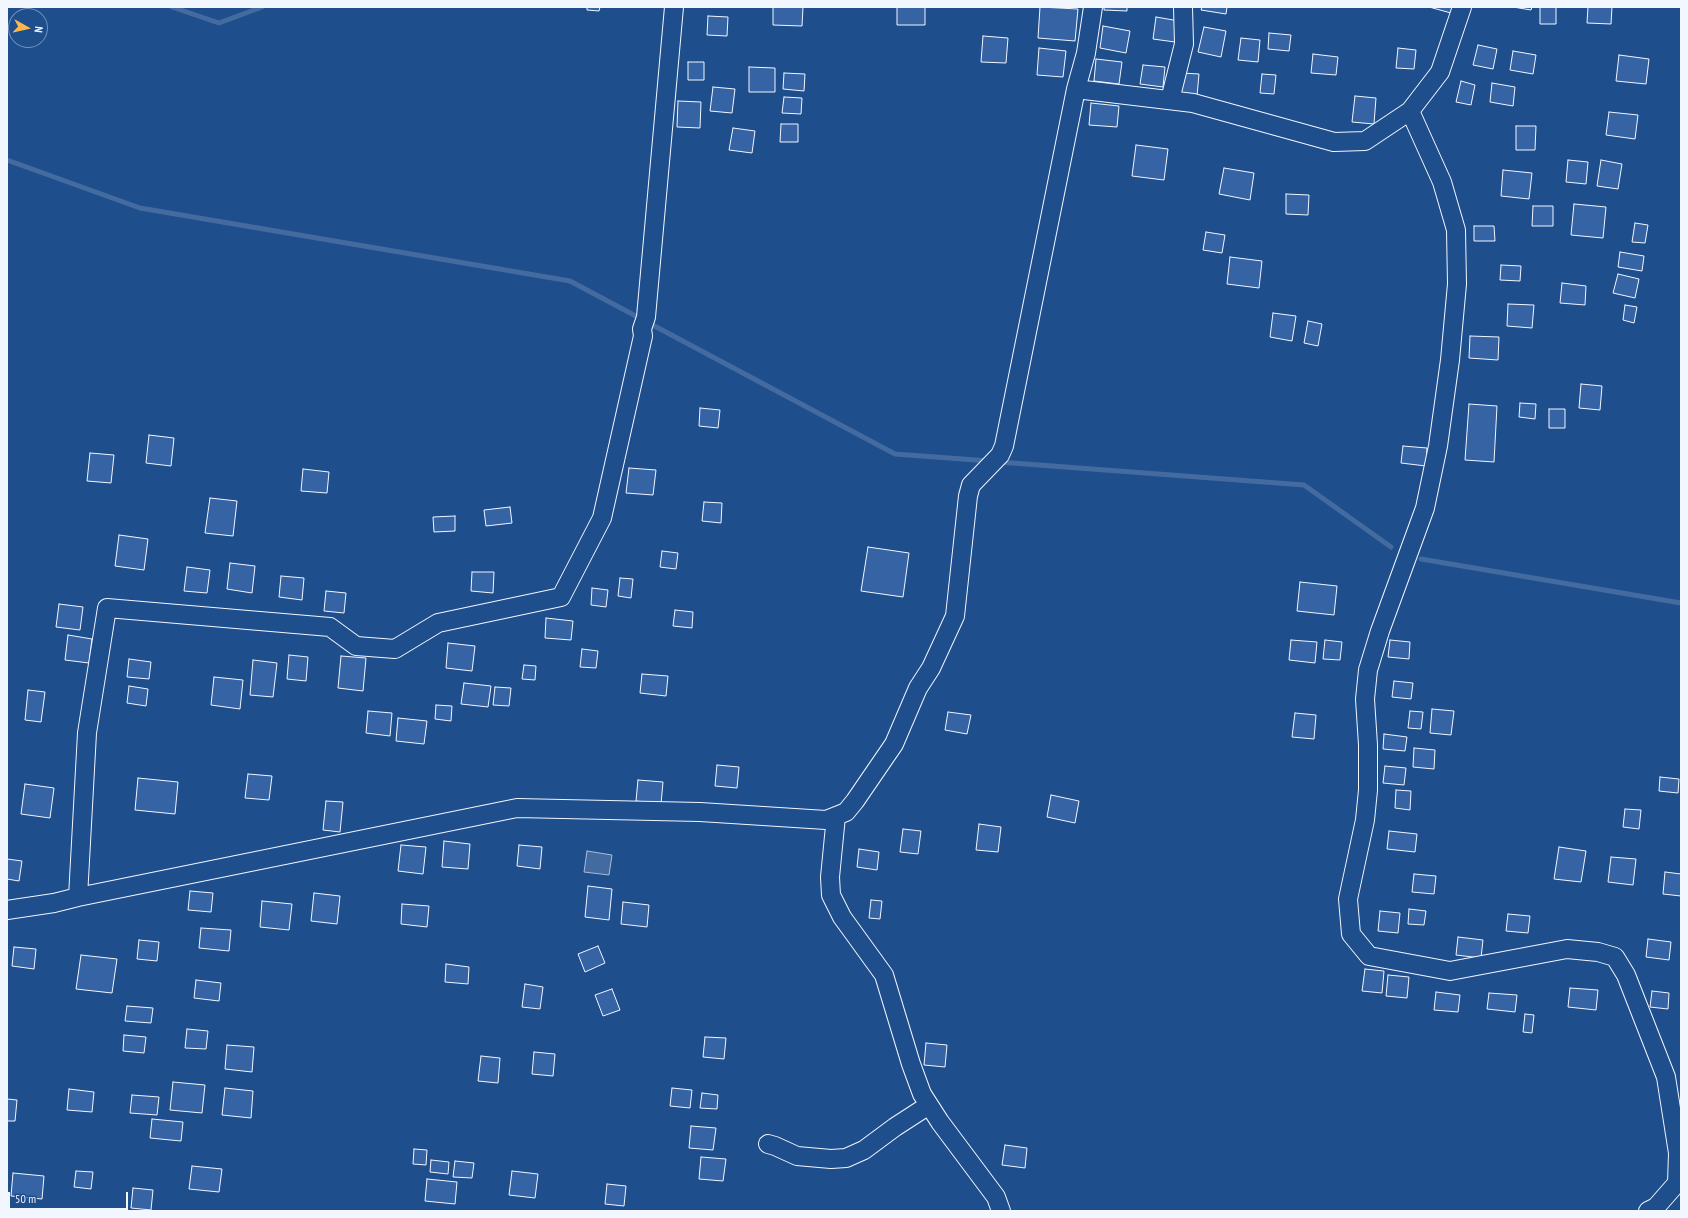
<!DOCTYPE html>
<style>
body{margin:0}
#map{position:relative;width:1688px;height:1218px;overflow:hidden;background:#1f4e8c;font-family:"PT Sans Narrow",sans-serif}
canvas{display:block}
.frame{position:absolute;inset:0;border:8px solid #f2f6ff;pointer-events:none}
.north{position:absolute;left:8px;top:8px;width:40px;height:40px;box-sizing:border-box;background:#1f4e8c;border:1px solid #7391ba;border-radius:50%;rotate:98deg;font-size:11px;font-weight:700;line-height:16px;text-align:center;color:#f2f6ff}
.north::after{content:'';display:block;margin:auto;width:14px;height:18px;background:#ffb74d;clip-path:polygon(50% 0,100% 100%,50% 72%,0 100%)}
.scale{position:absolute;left:8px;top:1192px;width:120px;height:18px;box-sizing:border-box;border:2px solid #f2f6ff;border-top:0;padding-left:5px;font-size:12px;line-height:14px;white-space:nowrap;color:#f2f6ff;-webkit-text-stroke:3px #1f4e8c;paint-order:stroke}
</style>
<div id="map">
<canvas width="1688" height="1218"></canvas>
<div class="frame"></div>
<div class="north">N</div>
<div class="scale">50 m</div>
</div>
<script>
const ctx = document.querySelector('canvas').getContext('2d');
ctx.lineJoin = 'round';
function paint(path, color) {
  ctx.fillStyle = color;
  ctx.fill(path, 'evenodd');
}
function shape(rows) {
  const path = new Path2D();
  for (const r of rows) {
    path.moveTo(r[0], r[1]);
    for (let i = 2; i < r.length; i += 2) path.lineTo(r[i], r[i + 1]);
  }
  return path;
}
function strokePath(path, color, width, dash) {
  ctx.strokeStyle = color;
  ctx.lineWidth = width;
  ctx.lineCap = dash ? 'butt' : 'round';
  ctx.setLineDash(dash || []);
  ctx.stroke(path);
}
const water = shape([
 [587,851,612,855,609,875,584,872,587,851]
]);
paint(water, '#446ba0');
strokePath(water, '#a8bbd7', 1);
strokePath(shape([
 [172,7,219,23,262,7],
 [7,160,140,208,570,281,895,454,989,461],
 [999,462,1304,485,1391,547],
 [1421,559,1681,603]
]), '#446ba0', 5);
const building = shape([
 [587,7,600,7,599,11,587,10,587,7],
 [773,7,803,7,802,26,773,25,773,7],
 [897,7,925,7,925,25,897,25,897,7],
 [1040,7,1078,9,1075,41,1038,38,1040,7],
 [1104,7,1127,7,1127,11,1104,10,1104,7],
 [1202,7,1227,7,1226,14,1201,10,1202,7],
 [1429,7,1452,7,1451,13,1429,7],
 [1513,7,1532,7,1531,10,1513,7],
 [1540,7,1556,7,1556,24,1540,24,1540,7],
 [1588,7,1612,7,1611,24,1587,23,1588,7],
 [708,16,728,17,727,36,707,35,708,16],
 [1156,17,1179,21,1175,42,1153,39,1156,17],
 [1103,26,1130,31,1126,53,1100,48,1103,26],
 [1204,27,1226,31,1221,57,1198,52,1204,27],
 [1269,33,1291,35,1289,51,1268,49,1269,33],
 [983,36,1008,38,1006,63,981,62,983,36],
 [1241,38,1260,40,1258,62,1238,60,1241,38],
 [1478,45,1497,49,1493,69,1473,65,1478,45],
 [1039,48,1066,51,1063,77,1037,75,1039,48],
 [1398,48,1416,50,1414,69,1396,68,1398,48],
 [1513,51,1536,55,1533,74,1510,70,1513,51],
 [1313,54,1338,57,1336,75,1311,73,1313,54],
 [1619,55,1649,59,1646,84,1616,81,1619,55],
 [1096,59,1122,62,1119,84,1094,81,1096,59],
 [688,62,704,62,704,80,688,80,688,62],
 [1143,65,1165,67,1163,87,1140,84,1143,65],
 [749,67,775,68,775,92,749,92,749,67],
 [784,73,805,74,804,91,783,89,784,73],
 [1181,73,1199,74,1197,96,1179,95,1181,73],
 [1262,74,1276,75,1274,94,1260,93,1262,74],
 [1461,81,1475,85,1471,105,1456,102,1461,81],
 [1492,83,1515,87,1513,106,1490,102,1492,83],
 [713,87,735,89,732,113,710,111,713,87],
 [1355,96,1376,98,1374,124,1352,122,1355,96],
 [784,97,802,98,801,114,782,113,784,97],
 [678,101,701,102,700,128,677,127,678,101],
 [1091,103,1119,106,1117,127,1089,125,1091,103],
 [1609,112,1638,115,1635,139,1606,135,1609,112],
 [781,124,798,124,798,142,780,142,781,124],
 [1516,126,1536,126,1535,150,1516,150,1516,126],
 [733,128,755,131,752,153,729,150,733,128],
 [1136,145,1168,149,1164,180,1132,176,1136,145],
 [1568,160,1588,162,1586,184,1566,182,1568,160],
 [1601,160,1622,164,1618,189,1597,186,1601,160],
 [1224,168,1254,173,1250,200,1219,194,1224,168],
 [1503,170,1532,173,1529,199,1501,196,1503,170],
 [1286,194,1309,195,1308,215,1286,214,1286,194],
 [1574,204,1606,207,1603,238,1571,235,1574,204],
 [1533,206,1553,206,1553,226,1532,226,1533,206],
 [1635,223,1648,225,1645,243,1632,242,1635,223],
 [1474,226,1494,226,1495,241,1474,241,1474,226],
 [1206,232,1225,235,1222,253,1203,250,1206,232],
 [1620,252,1644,256,1642,271,1618,267,1620,252],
 [1230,257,1262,261,1259,288,1227,284,1230,257],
 [1501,265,1521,266,1520,281,1500,280,1501,265],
 [1618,274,1639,279,1635,298,1613,293,1618,274],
 [1562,283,1586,286,1585,305,1560,303,1562,283],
 [1508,304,1534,305,1532,328,1507,326,1508,304],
 [1625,305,1637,307,1634,323,1623,320,1625,305],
 [1273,313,1296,316,1292,341,1270,337,1273,313],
 [1308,321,1322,324,1318,346,1304,343,1308,321],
 [1470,336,1499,337,1498,360,1469,358,1470,336],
 [1581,384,1602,386,1600,410,1579,408,1581,384],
 [1520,403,1536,404,1535,419,1519,417,1520,403],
 [1469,404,1497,406,1494,462,1465,460,1469,404],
 [700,408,720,410,718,428,699,426,700,408],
 [1549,409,1565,409,1565,428,1549,428,1549,409],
 [149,435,174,438,171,466,146,463,149,435],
 [1403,446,1427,448,1426,466,1401,463,1403,446],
 [90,453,114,455,111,483,87,481,90,453],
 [629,468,656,470,653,495,626,493,629,468],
 [303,469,329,472,327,493,301,491,303,469],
 [210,498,237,501,233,536,205,533,210,498],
 [704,502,722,503,721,523,702,521,704,502],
 [510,507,512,523,486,526,484,510,510,507],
 [455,516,455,531,434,532,433,517,455,516],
 [119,535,148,539,144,570,115,566,119,535],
 [868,547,909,553,903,597,861,591,868,547],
 [662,551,678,553,676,569,660,567,662,551],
 [230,563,255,566,252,593,227,589,230,563],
 [187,567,210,570,207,593,184,591,187,567],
 [472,572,494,572,493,593,471,591,472,572],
 [281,576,304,578,302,600,279,597,281,576],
 [620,578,633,579,631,598,618,596,620,578],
 [1300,582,1337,586,1334,615,1297,611,1300,582],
 [592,588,608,590,606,607,591,605,592,588],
 [326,591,346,593,344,613,324,611,326,591],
 [59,604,83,607,80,630,56,627,59,604],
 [675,610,693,612,692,628,673,626,675,610],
 [546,618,573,621,571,640,545,638,546,618],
 [68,635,92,639,89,663,65,660,68,635],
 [1291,640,1317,642,1315,663,1289,660,1291,640],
 [1325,640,1342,642,1340,660,1323,659,1325,640],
 [1390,640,1410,642,1409,659,1388,657,1390,640],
 [448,643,475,646,472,671,446,668,448,643],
 [582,649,598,651,596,668,580,667,582,649],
 [289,655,308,657,306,681,287,679,289,655],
 [341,656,366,658,363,691,338,688,341,656],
 [129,659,151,662,149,679,127,677,129,659],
 [253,660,277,663,273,697,250,695,253,660],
 [524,665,536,666,535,680,522,679,524,665],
 [642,674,668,676,666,696,640,693,642,674],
 [214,677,243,680,240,709,211,705,214,677],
 [1394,681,1413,683,1411,699,1392,697,1394,681],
 [464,683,491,686,488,707,461,704,464,683],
 [129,686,148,689,146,706,127,703,129,686],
 [495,687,511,688,509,706,493,705,495,687],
 [28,690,45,692,41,722,25,720,28,690],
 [436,705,452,706,451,721,435,719,436,705],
 [1432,709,1454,711,1451,735,1430,733,1432,709],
 [368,711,392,713,390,736,366,733,368,711],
 [1410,711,1423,712,1421,729,1408,728,1410,711],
 [948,712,971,715,967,734,945,730,948,712],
 [1295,713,1316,715,1314,739,1292,737,1295,713],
 [398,718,427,721,424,744,396,741,398,718],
 [1384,734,1407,737,1405,751,1383,749,1384,734],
 [1414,748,1435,750,1434,769,1413,767,1414,748],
 [717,765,739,767,737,788,715,786,717,765],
 [1385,766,1406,768,1404,785,1383,783,1385,766],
 [248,774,272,776,269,800,245,798,248,774],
 [1660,777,1679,779,1678,793,1659,791,1660,777],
 [138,778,178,782,175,814,135,810,138,778],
 [638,780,663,782,661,804,636,801,638,780],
 [25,784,54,788,50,818,21,814,25,784],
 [1396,790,1411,791,1410,810,1395,808,1396,790],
 [1051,795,1079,801,1075,823,1047,817,1051,795],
 [326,801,343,802,340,832,323,830,326,801],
 [1625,809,1641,810,1639,829,1623,827,1625,809],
 [979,824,1001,827,998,852,976,850,979,824],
 [903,829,921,831,918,854,900,852,903,829],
 [1389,831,1417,834,1415,852,1387,849,1389,831],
 [444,841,470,844,468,869,442,867,444,841],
 [401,845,426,847,423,874,398,871,401,845],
 [519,845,542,847,540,869,517,866,519,845],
 [1559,847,1586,851,1581,882,1554,879,1559,847],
 [859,849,879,852,877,870,857,867,859,849],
 [1611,857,1636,859,1633,885,1608,882,1611,857],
 [7,859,22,861,19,881,7,879,7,859],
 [1665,872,1681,874,1681,896,1663,894,1665,872],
 [1414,874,1436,876,1434,894,1412,892,1414,874],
 [588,886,612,889,609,920,585,917,588,886],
 [190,891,213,893,211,912,188,910,190,891],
 [314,893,340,896,337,924,311,921,314,893],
 [871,900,882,901,880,919,869,918,871,900],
 [262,901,292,904,289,930,260,927,262,901],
 [623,902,649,905,647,927,621,924,623,902],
 [402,904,429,906,427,927,401,924,402,904],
 [1409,909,1426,911,1424,925,1408,924,1409,909],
 [1380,911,1400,913,1398,933,1378,931,1380,911],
 [1508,914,1530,916,1528,933,1506,931,1508,914],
 [201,928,231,930,229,951,199,948,201,928],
 [1458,937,1483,940,1481,958,1456,955,1458,937],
 [1648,939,1671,942,1669,960,1646,957,1648,939],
 [139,940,159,942,157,961,137,959,139,940],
 [598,946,605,963,585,972,578,954,598,946],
 [14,947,36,949,34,969,12,966,14,947],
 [81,955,117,959,112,993,76,989,81,955],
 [446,964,469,967,468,984,445,982,446,964],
 [1365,969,1384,971,1382,993,1362,991,1365,969],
 [1388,975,1409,977,1407,998,1386,996,1388,975],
 [196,980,221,983,219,1001,194,998,196,980],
 [525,984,543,987,540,1009,522,1007,525,984],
 [1570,988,1598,990,1596,1010,1568,1007,1570,988],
 [612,989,620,1010,603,1016,595,995,612,989],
 [1652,991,1669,993,1668,1009,1650,1007,1652,991],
 [1436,992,1460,995,1458,1012,1434,1010,1436,992],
 [1489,993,1517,995,1515,1012,1487,1009,1489,993],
 [127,1006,153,1008,151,1023,125,1021,127,1006],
 [1525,1014,1534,1015,1532,1033,1523,1032,1525,1014],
 [187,1029,208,1031,206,1049,185,1048,187,1029],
 [124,1035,146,1037,144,1053,123,1051,124,1035],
 [705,1037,726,1038,724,1059,703,1057,705,1037],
 [926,1043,947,1045,945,1067,924,1065,926,1043],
 [227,1045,254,1047,252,1072,225,1069,227,1045],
 [534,1052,555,1054,553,1076,532,1074,534,1052],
 [481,1056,500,1058,498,1083,478,1081,481,1056],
 [173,1082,205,1085,202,1113,170,1110,173,1082],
 [225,1088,253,1091,251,1118,222,1115,225,1088],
 [672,1088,692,1090,690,1108,670,1106,672,1088],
 [69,1089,94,1092,92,1112,67,1110,69,1089],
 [702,1093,718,1095,717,1109,700,1108,702,1093],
 [132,1095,159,1097,157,1115,130,1113,132,1095],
 [7,1099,17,1100,15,1121,7,1121,7,1099],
 [152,1119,183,1122,181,1141,150,1138,152,1119],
 [691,1126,716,1128,713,1150,689,1148,691,1126],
 [1005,1145,1027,1148,1025,1168,1002,1165,1005,1145],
 [414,1149,427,1150,426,1165,413,1164,414,1149],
 [701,1157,726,1159,723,1181,699,1179,701,1157],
 [431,1160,449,1162,448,1174,430,1172,431,1160],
 [455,1161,474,1163,472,1178,453,1177,455,1161],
 [192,1166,222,1169,219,1192,189,1189,192,1166],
 [76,1171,93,1172,91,1189,74,1187,76,1171],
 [512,1171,538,1174,535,1198,509,1195,512,1171],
 [13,1173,44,1176,42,1199,11,1196,13,1173],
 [427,1179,457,1182,455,1204,425,1201,427,1179],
 [607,1184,626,1186,624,1206,605,1204,607,1184],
 [133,1188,153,1190,151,1210,131,1208,133,1188]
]);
paint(building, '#3563a3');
strokePath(building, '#f2f6ff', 1);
const minor = shape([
 [674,7,646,317,642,329,643,336,602,518,561,597,438,623,395,649,356,646,330,627,107,608,87,733,78,897,517,808,700,812,826,820,846,812,855,801,894,744,918,688,931,668,955,616,968,496,971,485,1000,455,1004,446,1076,89,1193,103,1334,142,1365,141,1410,111,1440,72,1462,7],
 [1076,89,1086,53,1093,7],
 [1170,100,1184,44,1183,7],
 [1410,111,1442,182,1456,230,1457,284,1450,360,1438,446,1425,508,1380,631,1368,670,1365,699,1368,745,1368,790,1365,820,1348,899,1351,934,1369,956,1450,971,1567,949,1598,952,1615,957,1626,975,1666,1077,1678,1153,1677,1183,1656,1207,1648,1211],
 [836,816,830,877,831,895,842,917,884,975,911,1064,922,1094,940,1122,996,1197,1001,1211],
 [7,910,54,903,78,897],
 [768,1144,775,1146,797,1156,831,1159,846,1158,864,1150,895,1127,929,1105]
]);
strokePath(minor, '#f2f6ff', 20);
strokePath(minor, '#1f4e8c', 18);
</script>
